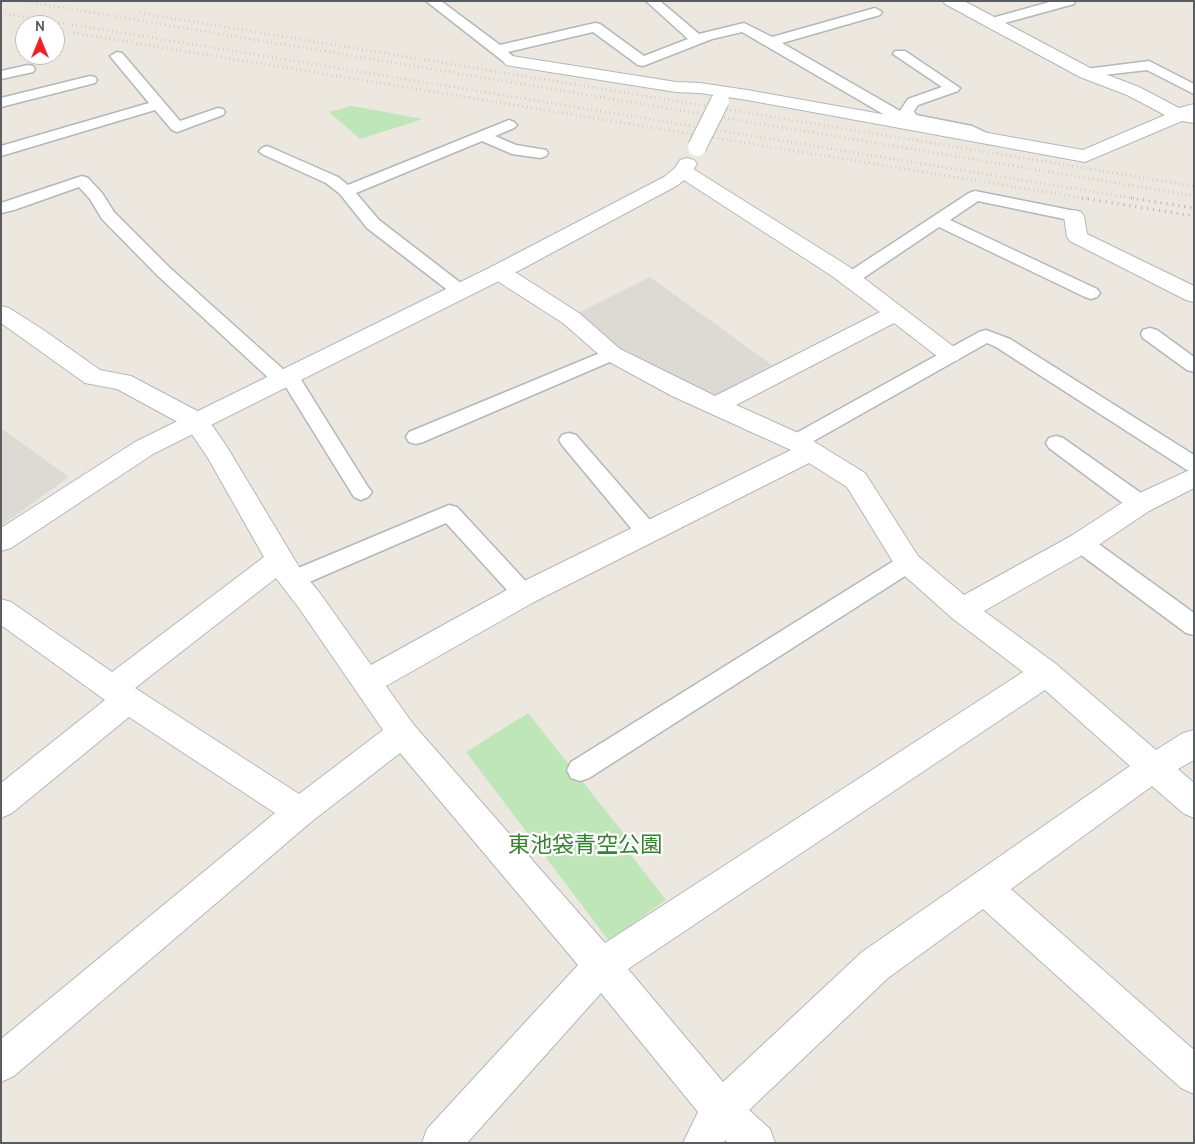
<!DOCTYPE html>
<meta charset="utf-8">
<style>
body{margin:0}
#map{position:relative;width:1195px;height:1144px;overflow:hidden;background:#ede8df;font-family:Cabin,sans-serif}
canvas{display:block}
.frame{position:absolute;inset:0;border:2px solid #585d61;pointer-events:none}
.north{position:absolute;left:15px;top:15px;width:50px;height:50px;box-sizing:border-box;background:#fff;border:1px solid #bcbec0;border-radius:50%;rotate:0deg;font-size:14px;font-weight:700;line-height:20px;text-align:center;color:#585d61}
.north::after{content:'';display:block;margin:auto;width:18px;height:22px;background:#f31e26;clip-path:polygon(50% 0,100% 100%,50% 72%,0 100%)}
</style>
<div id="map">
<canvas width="1195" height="1144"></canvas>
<div class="frame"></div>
<div class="north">N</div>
</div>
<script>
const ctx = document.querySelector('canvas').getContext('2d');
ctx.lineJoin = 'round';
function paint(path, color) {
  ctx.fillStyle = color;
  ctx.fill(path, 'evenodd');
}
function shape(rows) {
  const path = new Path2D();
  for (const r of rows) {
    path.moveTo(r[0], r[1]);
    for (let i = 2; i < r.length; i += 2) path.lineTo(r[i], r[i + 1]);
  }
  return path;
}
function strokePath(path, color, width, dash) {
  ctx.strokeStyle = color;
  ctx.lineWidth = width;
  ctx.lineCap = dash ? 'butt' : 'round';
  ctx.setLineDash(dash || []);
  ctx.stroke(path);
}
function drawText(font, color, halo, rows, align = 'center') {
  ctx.font = font + ' Cabin,"Noto Sans JP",sans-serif';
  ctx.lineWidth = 4.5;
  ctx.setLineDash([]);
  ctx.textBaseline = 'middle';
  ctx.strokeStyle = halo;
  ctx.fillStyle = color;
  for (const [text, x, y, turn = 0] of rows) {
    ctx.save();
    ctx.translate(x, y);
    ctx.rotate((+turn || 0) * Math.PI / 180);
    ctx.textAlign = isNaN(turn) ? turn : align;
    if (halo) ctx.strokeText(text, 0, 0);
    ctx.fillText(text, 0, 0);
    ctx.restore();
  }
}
paint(shape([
 [650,277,772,365,714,396,630,357,576,314],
 [1,428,69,477,1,526]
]), '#dddad4');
paint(shape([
 [352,106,423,119,360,139,329,112],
 [528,713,633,845,627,850,666,900,609,941,466,752]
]), '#bee6b9');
const lane = shape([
 [426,1,441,1,500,45,595,23,600,24,644,56,688,39,646,1,660,1,699,34,744,23,772,37,875,8,882,12,880,15,782,43,900,111,908,99,942,87,893,54,895,51,905,51,960,88,958,91,918,105,914,111,916,115,972,126,993,136,996,139,993,142,988,144,963,133,890,118,742,32,712,39,643,66,638,65,593,32,508,52,516,59,509,63,504,62,426,1],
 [1053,1,1075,1,1074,4,990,27,983,23,985,20,1053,1],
 [117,52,122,53,180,121,218,108,223,109,225,112,223,115,177,132,172,130,155,110,1,156,1,146,149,103,110,56,117,52],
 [1149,61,1194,84,1194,94,1147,70,1086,77,1081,76,1079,73,1081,70,1086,69,1149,61],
 [28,65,33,66,35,69,33,72,1,79,1,71,28,65],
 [90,76,95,77,97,80,95,83,1,107,1,98,90,76],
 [509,120,514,122,517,125,514,128,495,136,516,145,546,150,548,153,546,156,540,158,512,154,482,141,356,193,379,220,466,287,469,291,466,295,460,297,454,295,367,228,340,194,326,183,262,154,259,151,262,148,267,146,272,148,338,177,348,185,509,120],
 [82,176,88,178,102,193,114,212,170,268,284,370,295,370,368,487,372,492,368,497,361,500,354,497,284,384,274,383,158,276,102,219,90,199,79,187,14,210,1,213,1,203,82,176],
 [975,191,1080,212,1082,216,1080,220,1074,221,978,201,950,220,1097,289,1100,293,1097,297,1091,299,1085,297,939,227,856,283,850,284,844,283,841,279,844,275,969,193,975,191],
 [1150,328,1157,330,1194,357,1194,372,1187,370,1143,338,1141,334,1143,330,1150,328],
 [986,330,1010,339,1194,455,1194,472,1187,470,996,347,987,343,803,447,796,449,789,447,786,442,789,437,979,332,986,330],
 [612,348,619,350,621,354,619,358,423,442,416,444,409,442,406,437,409,432,612,348],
 [569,433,576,435,656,527,659,533,656,539,648,541,640,539,562,445,559,440,562,435,569,433],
 [1056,436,1063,438,1148,498,1151,504,1148,510,1140,512,1132,510,1049,448,1046,443,1049,438,1056,436],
 [449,505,457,507,532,588,535,594,532,600,524,603,516,600,446,523,300,586,292,589,284,586,281,580,284,574,449,505],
 [1081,535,1089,537,1194,613,1194,635,1186,633,1073,549,1070,543,1073,537,1081,535],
 [908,554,916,557,919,563,916,569,589,778,580,781,571,778,567,770,571,762,900,557,908,554]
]);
const street = shape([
 [943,1,964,1,1092,69,1139,87,1179,108,1194,104,1194,123,1182,121,1085,162,747,100,700,93,676,92,512,66,506,65,503,61,506,57,512,56,676,82,700,83,747,90,1083,150,1165,115,1127,95,1080,77,945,4,943,1],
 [683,165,690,167,848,266,958,350,962,355,958,360,950,363,942,360,894,323,736,405,805,436,865,473,918,556,964,595,1071,536,1131,497,1194,468,1194,488,1149,511,1091,550,984,611,1056,664,1156,750,1183,733,1194,730,1194,760,1178,769,1194,783,1194,818,1183,813,1152,786,1011,889,1194,1050,1194,1094,1181,1088,983,909,888,978,749,1110,770,1129,775,1143,728,1143,725,1140,724,1143,683,1143,698,1112,601,993,467,1143,422,1143,427,1129,578,965,400,753,311,822,14,1076,1,1082,1,1039,275,813,129,717,12,813,1,818,1,783,105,700,1,625,1,599,11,602,112,672,264,557,208,458,187,427,117,389,85,383,1,323,1,306,9,308,45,331,100,370,131,376,205,415,227,447,302,572,319,592,371,665,514,586,791,450,672,396,604,359,563,323,491,277,488,272,491,267,499,265,507,267,579,313,620,349,715,396,880,312,832,276,676,175,673,171,676,167,683,165],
 [809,463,847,487,898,570,952,618,1023,672,605,943,413,724,386,686,534,602,809,463],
 [276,578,299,608,383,730,299,794,135,688,276,578],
 [1045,690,1130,766,862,952,723,1082,628,969,1045,690],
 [1074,210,1081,212,1084,216,1087,234,1194,286,1194,302,1186,300,1070,241,1067,237,1064,216,1067,212,1074,210]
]);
const secondary = shape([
 [687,158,694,160,697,164,690,175,678,185,507,277,153,454,11,548,1,551,1,528,135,442,491,267,664,177,675,168,680,160,687,158]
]);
strokePath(lane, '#b2b7bb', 3);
strokePath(street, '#b2b7bb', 2);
strokePath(secondary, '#b3b8bd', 2);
paint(lane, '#fff');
paint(street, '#fff');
paint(secondary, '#fff');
strokePath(shape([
 [23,1,1194,196],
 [1,13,1138,199],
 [140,13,1194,186],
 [74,33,1089,199]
]), '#b1b2b2', 2.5, [0.5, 4]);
strokePath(shape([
 [1082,198,1194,216],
 [1131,198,1194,208]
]), '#b1b2b2', 3, [1, 5]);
const streetBridge = shape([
 [697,147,720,101]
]);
strokePath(streetBridge, '#b2b7bb', 20, []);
strokePath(streetBridge, '#fff', 18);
drawText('22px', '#34832e', '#fff', [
 ["東池袋青空公園",585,846]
]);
</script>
